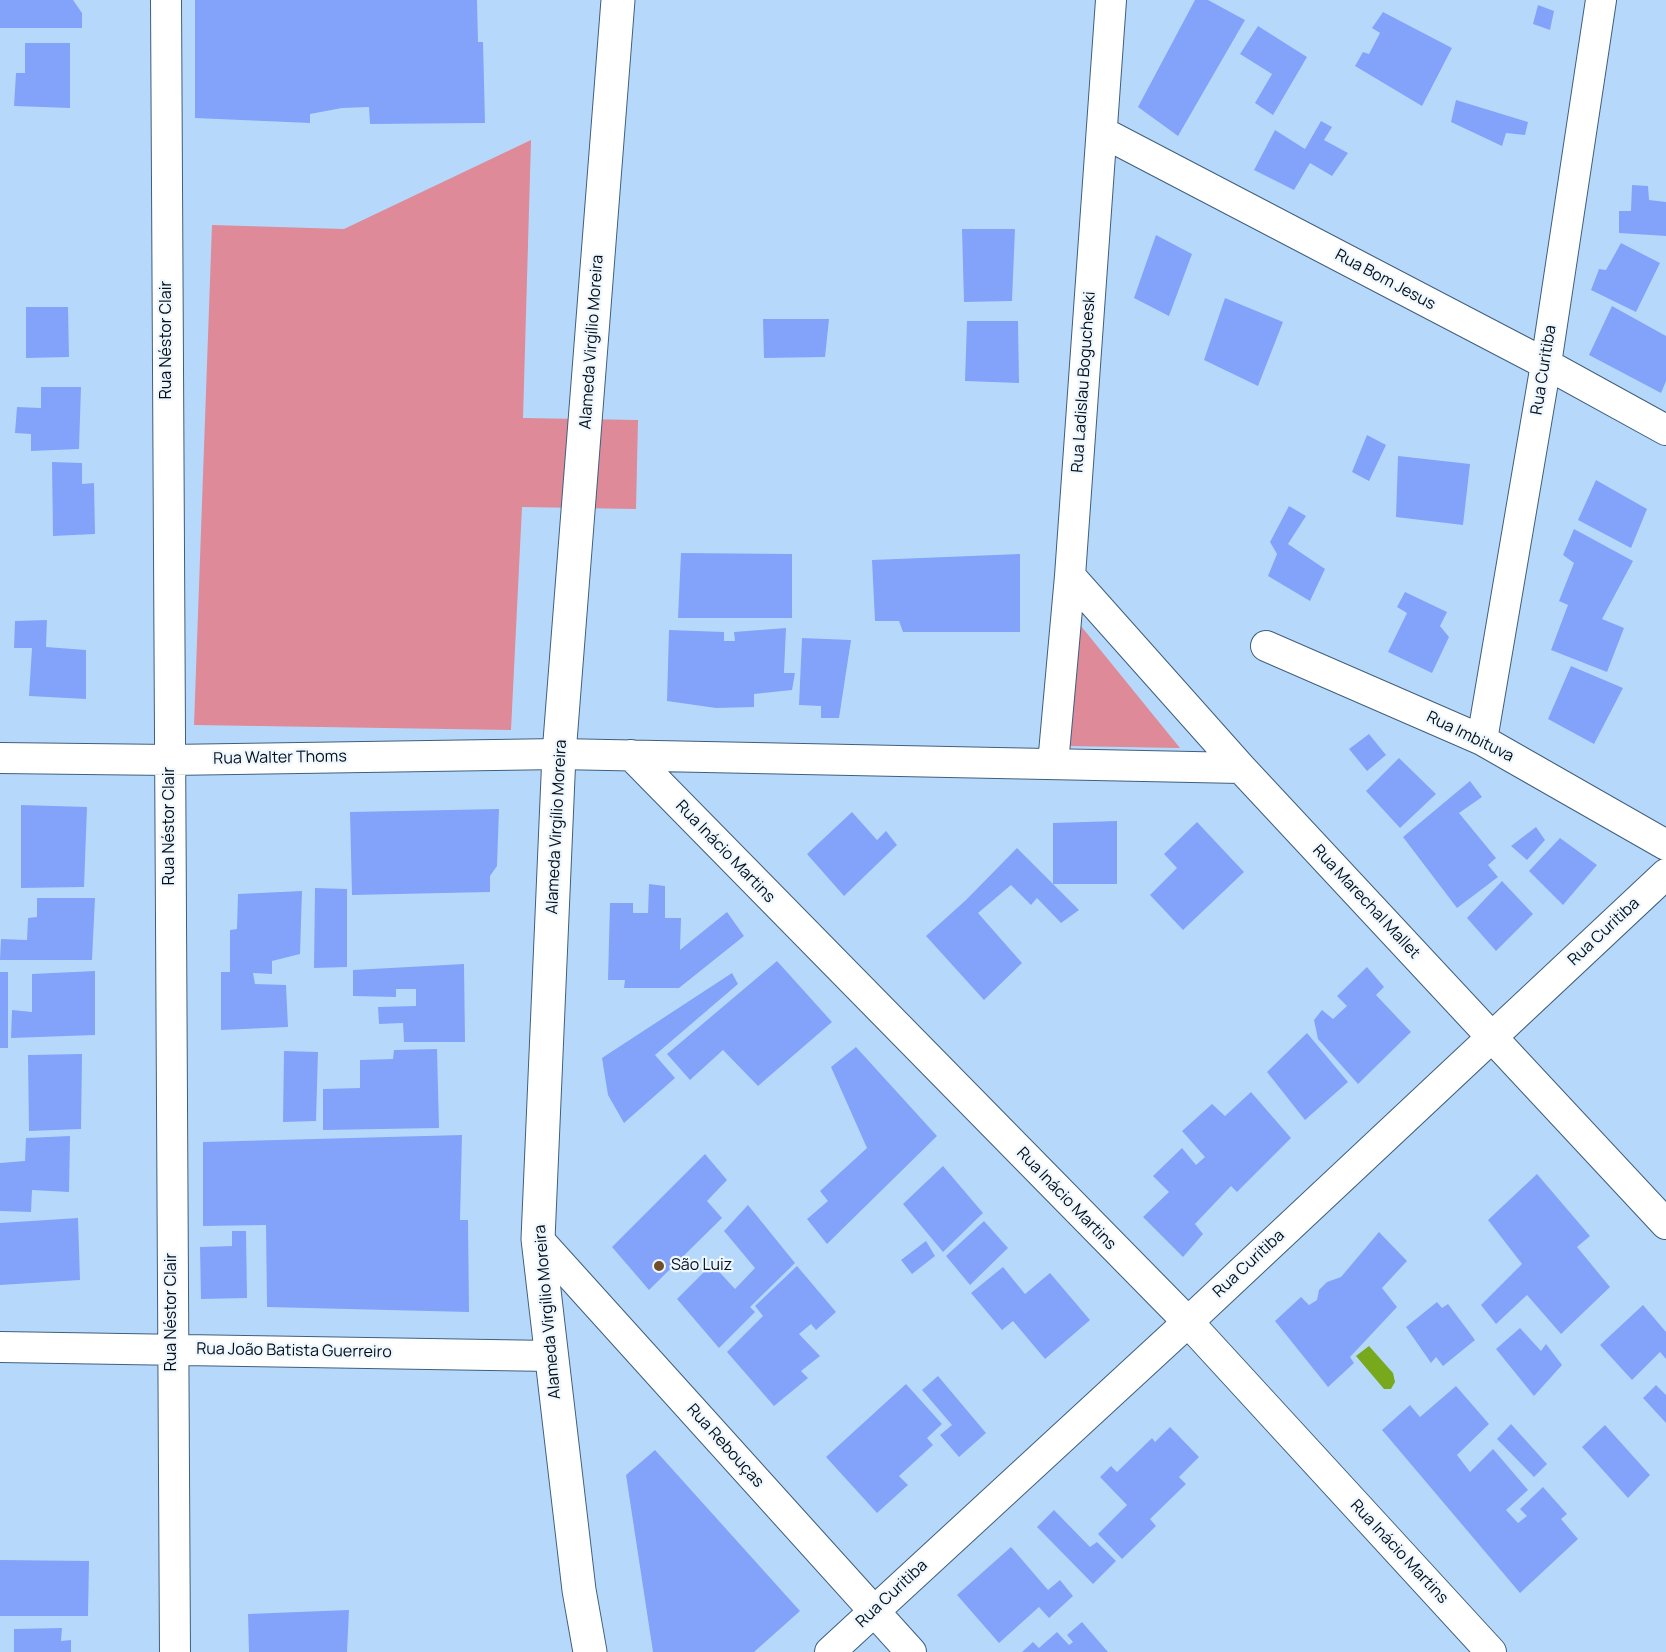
<!DOCTYPE html>
<meta charset="utf-8">
<style>
body{margin:0}
canvas{display:block;background:#b6d9fb}
</style>
<canvas width="1666" height="1652"></canvas>
<script>
const ctx = document.querySelector('canvas').getContext('2d');
ctx.lineJoin = 'round';
function paint(path, color) {
  ctx.fillStyle = color;
  ctx.fill(path, 'evenodd');
}
function shape(rows) {
  const path = new Path2D();
  for (const r of rows) {
    path.moveTo(r[0], r[1]);
    for (let i = 2; i < r.length; i += 2) path.lineTo(r[i], r[i + 1]);
  }
  return path;
}
function strokePath(path, color, width, dash) {
  ctx.strokeStyle = color;
  ctx.lineWidth = width;
  ctx.lineCap = dash ? 'butt' : 'round';
  ctx.setLineDash(dash || []);
  ctx.stroke(path);
}
function drawText(font, color, halo, rows, align = 'center') {
  ctx.font = font + ' Manrope,sans-serif';
  ctx.lineWidth = 4.5;
  ctx.setLineDash([]);
  ctx.textBaseline = 'middle';
  ctx.strokeStyle = halo;
  ctx.fillStyle = color;
  for (const [text, x, y, turn = 0] of rows) {
    ctx.save();
    ctx.translate(x, y);
    ctx.rotate((+turn || 0) * Math.PI / 180);
    ctx.textAlign = isNaN(turn) ? turn : align;
    if (halo) ctx.strokeText(text, 0, 0);
    ctx.fillText(text, 0, 0);
    ctx.restore();
  }
}
paint(shape([
 [531,140,523,418,638,420,636,509,522,507,511,730,194,725,212,225,344,229],
 [1072,615,1180,748,1066,746]
]), '#de8a99');
paint(shape([
 [1369,1346,1393,1373,1395,1382,1391,1389,1384,1389,1356,1356]
]), '#78a81c');
paint(shape([
 [0,0,73,0,82,13,82,28,0,28],
 [195,0,477,0,478,42,483,42,485,123,370,124,369,107,342,108,310,114,310,123,195,118],
 [1195,0,1208,0,1245,20,1178,136,1138,107],
 [1538,5,1554,11,1550,30,1533,24],
 [1383,12,1452,48,1422,106,1355,66,1363,52,1369,54,1380,33,1372,28],
 [1258,26,1307,57,1273,115,1255,103,1272,74,1240,54],
 [25,43,70,43,70,108,14,106,16,73,25,73],
 [1456,100,1528,122,1525,135,1506,133,1502,146,1451,122],
 [1321,121,1332,127,1324,140,1348,153,1332,176,1310,163,1294,190,1254,170,1275,130,1305,149],
 [1632,185,1648,186,1649,200,1666,202,1666,236,1619,233,1619,211,1631,211],
 [962,229,1015,229,1012,301,964,302],
 [1156,235,1192,254,1169,316,1134,298],
 [1621,243,1660,263,1636,312,1591,290,1599,269,1606,270],
 [1225,298,1283,322,1258,386,1204,360],
 [1612,306,1666,336,1666,381,1661,393,1589,355],
 [26,307,68,307,69,357,26,358],
 [763,319,829,319,825,357,764,358],
 [967,321,1018,321,1019,383,965,381],
 [41,387,81,387,79,449,31,451,31,434,15,433,17,407,41,408],
 [1367,435,1386,445,1369,481,1352,472],
 [1398,456,1470,464,1463,525,1396,517],
 [52,462,82,463,82,484,94,483,95,534,53,536],
 [1596,480,1647,509,1631,548,1578,520],
 [1289,506,1306,516,1288,544,1325,569,1310,601,1268,576,1277,554,1270,542],
 [1574,529,1633,561,1602,619,1624,628,1607,672,1551,650,1568,605,1559,601,1574,563,1563,555],
 [681,553,792,554,792,618,678,618],
 [1020,554,1020,632,903,632,899,621,875,621,872,560],
 [1405,592,1447,612,1440,626,1449,637,1432,673,1388,652,1407,613,1397,607],
 [47,620,46,647,86,650,86,699,29,696,32,648,14,648,15,621],
 [786,628,784,673,795,673,792,690,754,694,754,707,716,708,667,701,669,630,724,632,724,641,735,641,734,632],
 [802,638,851,640,839,718,821,718,821,706,799,705],
 [1571,666,1623,688,1594,744,1548,719],
 [1369,734,1386,755,1367,771,1349,749],
 [1399,758,1436,794,1400,828,1366,791],
 [1470,781,1482,797,1459,813,1496,858,1488,865,1498,877,1457,908,1403,837],
 [21,805,87,807,84,887,21,888],
 [499,809,497,866,490,876,490,892,352,895,350,812],
 [852,812,877,840,886,831,897,845,844,896,807,854],
 [1117,821,1117,884,1053,884,1079,910,1061,923,1037,898,1031,905,1011,885,978,913,1022,963,984,1000,926,936,966,900,1017,848,1053,884,1053,823],
 [1197,822,1244,872,1183,930,1150,895,1177,868,1164,854],
 [1536,827,1545,840,1527,860,1511,846],
 [1560,838,1597,865,1563,905,1529,871],
 [1502,881,1533,914,1496,951,1467,918],
 [649,884,665,886,665,918,681,918,680,950,727,912,744,936,679,988,624,988,625,980,608,980,610,903,633,903,633,913,648,913],
 [315,888,347,889,347,967,314,968],
 [302,891,300,954,272,961,272,974,253,973,255,984,286,985,288,1027,221,1030,221,972,230,972,230,930,237,929,238,894],
 [37,898,95,898,92,960,0,960,1,939,27,940,28,918,37,917],
 [777,961,832,1022,758,1086,723,1050,690,1080,667,1054],
 [464,964,465,1042,404,1042,403,1023,379,1024,378,1007,416,1006,416,989,396,989,396,997,353,996,353,970],
 [1367,967,1384,987,1376,995,1411,1032,1358,1084,1318,1039,1314,1020,1322,1010,1333,1019,1347,1006,1337,996],
 [95,971,95,1035,11,1038,12,1010,32,1012,32,974],
 [0,972,8,972,8,1048,0,1048],
 [732,973,738,984,655,1055,675,1078,624,1123,608,1095,602,1058],
 [1307,1033,1348,1082,1305,1120,1267,1072],
 [856,1047,937,1136,827,1244,807,1219,828,1201,820,1191,867,1148,831,1067],
 [437,1049,439,1128,323,1130,323,1089,360,1088,360,1060,393,1059,394,1050],
 [284,1051,318,1052,316,1121,283,1122],
 [82,1054,81,1129,29,1131,28,1055],
 [1251,1092,1291,1138,1237,1192,1231,1186,1195,1224,1203,1234,1183,1257,1143,1217,1169,1192,1153,1176,1182,1148,1196,1165,1205,1157,1182,1131,1212,1104,1225,1116],
 [462,1135,460,1220,468,1220,469,1312,267,1307,266,1225,203,1226,203,1142],
 [70,1136,69,1192,32,1190,31,1212,0,1211,0,1163,25,1161,26,1138],
 [705,1154,727,1180,707,1201,722,1218,649,1290,612,1247],
 [943,1166,983,1213,943,1252,903,1204],
 [1537,1174,1590,1236,1577,1247,1610,1287,1561,1334,1527,1295,1496,1324,1481,1305,1522,1264,1488,1220],
 [748,1205,795,1263,750,1307,755,1312,719,1348,677,1299,712,1264,735,1289,755,1268,724,1231],
 [78,1218,80,1280,0,1285,0,1223],
 [984,1221,1008,1248,970,1285,946,1256],
 [232,1231,246,1231,247,1298,201,1299,200,1247,232,1246],
 [1379,1232,1407,1261,1382,1288,1397,1307,1350,1357,1354,1363,1328,1387,1275,1321,1301,1297,1309,1305,1317,1300,1319,1290,1327,1282,1341,1277],
 [926,1241,935,1256,912,1274,901,1260],
 [797,1266,836,1312,816,1330,811,1324,799,1334,820,1356,801,1371,808,1378,774,1406,727,1352,763,1316,755,1306],
 [1003,1267,1025,1294,1050,1273,1090,1320,1045,1359,1013,1321,1002,1330,971,1293],
 [1437,1302,1442,1308,1448,1304,1475,1340,1443,1366,1436,1357,1431,1363,1406,1327],
 [1643,1305,1666,1332,1666,1359,1660,1352,1632,1380,1600,1345],
 [1520,1328,1541,1351,1546,1344,1562,1365,1534,1396,1496,1349],
 [938,1376,986,1433,959,1457,940,1435,952,1425,922,1390],
 [906,1384,942,1424,927,1438,933,1445,899,1476,908,1485,877,1513,826,1457],
 [1656,1385,1666,1395,1666,1423,1643,1398],
 [1456,1386,1489,1424,1457,1455,1470,1472,1493,1449,1528,1490,1506,1510,1518,1523,1527,1516,1520,1509,1543,1487,1567,1514,1561,1519,1578,1539,1520,1593,1382,1430,1410,1405,1420,1417],
 [1511,1424,1547,1464,1534,1477,1497,1439],
 [1605,1425,1650,1475,1628,1498,1582,1447],
 [1170,1427,1199,1457,1179,1477,1186,1484,1150,1519,1156,1526,1122,1559,1098,1534,1127,1505,1100,1477,1111,1466,1117,1472,1152,1438,1155,1442],
 [655,1450,800,1611,754,1652,653,1652,626,1475],
 [1054,1510,1090,1547,1097,1542,1116,1561,1093,1584,1037,1527],
 [1011,1547,1048,1590,1060,1580,1073,1596,1049,1618,1039,1607,999,1643,957,1595],
 [0,1560,89,1561,88,1616,0,1616],
 [349,1610,347,1652,249,1652,248,1614],
 [1082,1622,1108,1652,1022,1652,1033,1642,1039,1648,1057,1632,1069,1645,1073,1642,1067,1635],
 [62,1628,61,1641,71,1640,71,1652,14,1652,14,1629]
]), '#83a3fb');
const minor = shape([
 [166,0,175,1652],
 [1102,132,1546,364,1666,430],
 [1070,576,1241,768,1666,1224],
 [1266,646,1482,740,1666,845],
 [1482,740,1546,364,1601,0],
 [631,755,1188,1322,1491,1652],
 [0,758,170,760,559,754,1241,768],
 [1053,764,1070,576,1111,0],
 [538,1239,911,1652],
 [0,1347,551,1356],
 [830,1652,1188,1322,1666,874]
]);
const secondary = shape([
 [590,1652,579,1590,538,1239,559,754,618,0]
]);
strokePath(minor, '#405f7d', 32);
strokePath(secondary, '#405f7d', 35);
strokePath(minor, '#fff', 30);
strokePath(secondary, '#fff', 33);
for (const [x, y, r, color] of [
 [659,1266,6,"#714e27"]
]) {
  const dot = new Path2D();
  dot.arc(x, y, r, 0, 2 * Math.PI);
  ctx.fillStyle = color;
  ctx.fill(dot);
  strokePath(dot, '#eff7fe', 2);
}
drawText('16px', '#040f1a', '#eff7fe', [
 ["Rua Bom Jesus",1385,280,28],
 ["Rua Néstor Clair",167,340,-90],
 ["Alameda Virgílio Moreira",592,342,-86],
 ["Rua Curitiba",1544,370,-81],
 ["Rua Ladislau Bogucheski",1084,382,-86],
 ["Rua Imbituva",1470,737,26],
 ["Rua Walter Thoms",280,758,-1],
 ["Rua Néstor Clair",170,826,-90],
 ["Alameda Virgílio Moreira",557,827,-87],
 ["Rua Inácio Martins",725,852,46],
 ["Rua Marechal Mallet",1366,902,47],
 ["Rua Curitiba",1604,932,-43],
 ["Rua Inácio Martins",1066,1199,46],
 ["Rua Curitiba",1249,1264,-43],
 ["Rua Néstor Clair",172,1312,-90],
 ["Alameda Virgílio Moreira",548,1312,-95],
 ["Rua João Batista Guerreiro",294,1351,1],
 ["Rua Rebouças",725,1446,48],
 ["Rua Inácio Martins",1399,1552,47],
 ["Rua Curitiba",892,1594,-43]
]);
drawText('16px', '#040f1a', '#eff7fe', [
 ["São Luiz",671,1266]
], 'left');
</script>
